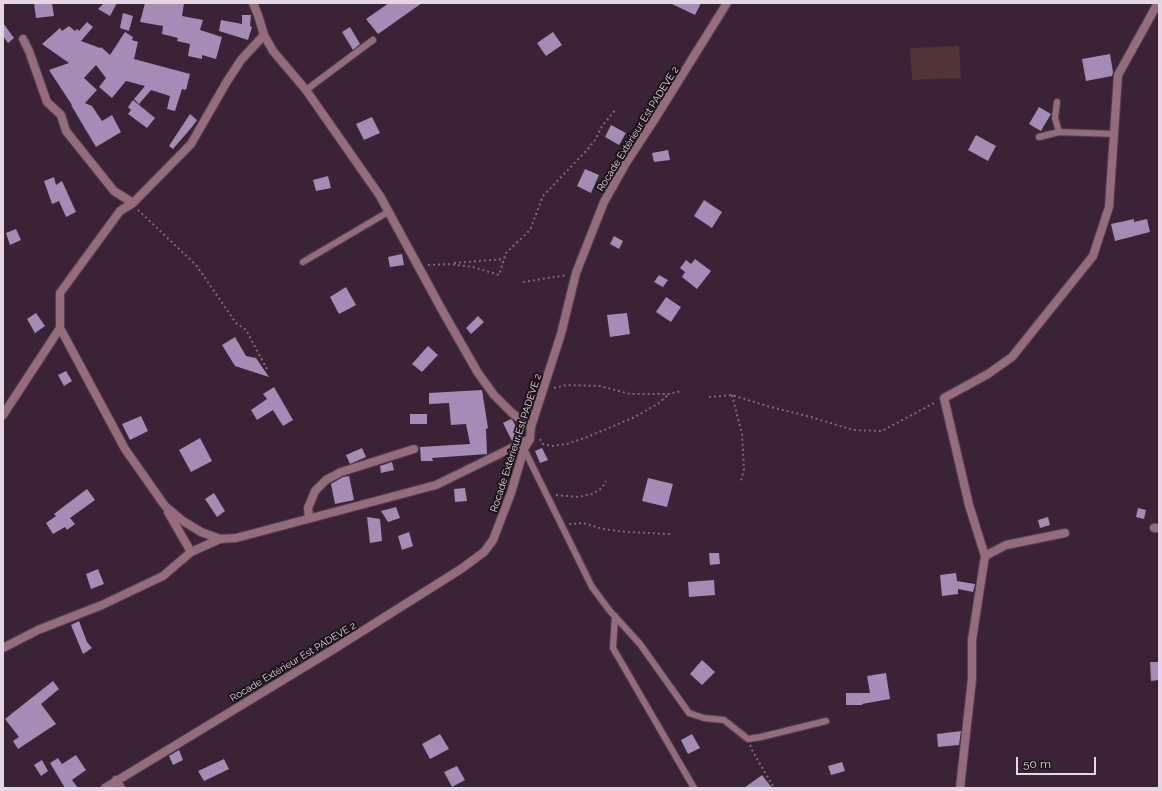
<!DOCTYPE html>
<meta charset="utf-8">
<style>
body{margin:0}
#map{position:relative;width:1162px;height:791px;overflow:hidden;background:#3a2336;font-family:Raleway,sans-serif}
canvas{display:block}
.frame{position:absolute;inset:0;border:4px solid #e5d6e3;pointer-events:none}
.scale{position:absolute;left:1016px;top:757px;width:80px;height:18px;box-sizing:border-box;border:2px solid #e5d6e3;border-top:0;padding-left:5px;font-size:12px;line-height:14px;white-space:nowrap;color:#e5d6e3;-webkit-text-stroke:3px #1b1119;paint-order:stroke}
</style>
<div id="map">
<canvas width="1162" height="791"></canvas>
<div class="frame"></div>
<div class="scale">50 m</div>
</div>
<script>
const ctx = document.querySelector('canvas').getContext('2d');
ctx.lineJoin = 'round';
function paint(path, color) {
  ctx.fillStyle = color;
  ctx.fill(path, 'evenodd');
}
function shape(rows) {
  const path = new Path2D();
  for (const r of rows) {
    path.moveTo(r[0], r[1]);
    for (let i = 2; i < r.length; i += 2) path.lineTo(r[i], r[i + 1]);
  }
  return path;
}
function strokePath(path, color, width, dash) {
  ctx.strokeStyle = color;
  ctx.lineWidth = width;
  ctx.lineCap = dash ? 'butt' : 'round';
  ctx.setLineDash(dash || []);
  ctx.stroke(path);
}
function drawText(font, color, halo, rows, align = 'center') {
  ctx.font = font + ' Raleway,sans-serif';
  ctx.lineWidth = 4;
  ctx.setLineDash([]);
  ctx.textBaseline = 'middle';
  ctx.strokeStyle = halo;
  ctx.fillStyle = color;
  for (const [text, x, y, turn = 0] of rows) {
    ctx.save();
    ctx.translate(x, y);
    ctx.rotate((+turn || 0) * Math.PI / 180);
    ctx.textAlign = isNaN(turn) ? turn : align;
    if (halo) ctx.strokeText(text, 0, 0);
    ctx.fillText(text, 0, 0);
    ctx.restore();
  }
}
paint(shape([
 [959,46,961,78,912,80,910,48]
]), '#513435');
paint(shape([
 [34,3,52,3,54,16,36,18],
 [104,3,117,3,110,16,98,9],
 [145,3,184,3,182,16,203,20,200,30,222,37,216,59,202,55,202,59,188,56,190,44,177,41,178,38,162,34,163,26,140,22],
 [389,3,422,3,378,34,366,19],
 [670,3,701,3,695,15],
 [123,13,133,16,129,31,120,28],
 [242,15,251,15,250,26,252,27,248,40,219,31,221,20,242,24],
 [87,22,93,27,81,41,100,48,101,47,110,55,125,32,133,37,132,40,138,42,134,59,190,74,186,90,182,89,175,111,167,109,170,96,151,90,139,104,134,99,145,86,126,81,112,98,99,87,106,78,96,65,84,78,97,90,85,103,92,106,102,121,112,115,121,132,96,147,71,105,72,105,49,70,69,63,42,44,60,28,62,31,69,26,75,31,77,29,79,31],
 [3,23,14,38,8,43,3,36],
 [350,27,360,44,353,50,342,32],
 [553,32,562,45,546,56,537,43],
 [1110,54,1113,72,1112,76,1086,81,1082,59],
 [133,100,155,118,147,128,128,114,131,110,128,107],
 [1039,107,1051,114,1041,131,1029,124],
 [190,114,197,120,192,127,173,149,169,146],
 [372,117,380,133,364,140,356,124],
 [611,125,626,133,619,145,605,137],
 [976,135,996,146,988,161,968,150],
 [668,150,670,160,654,162,652,153],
 [585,169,599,175,591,193,577,186],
 [328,176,331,188,316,191,313,180],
 [54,177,56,185,62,181,76,212,66,217,59,201,52,204,44,181],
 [704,200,722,212,712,228,694,216],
 [1134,219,1134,222,1147,219,1150,232,1115,241,1111,224],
 [16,229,21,240,10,245,6,233],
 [614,236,623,241,619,249,610,244],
 [402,254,404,265,390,267,388,257],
 [695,259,711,271,697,289,682,277,685,272,680,268,686,260,691,264],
 [659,275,668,280,663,287,654,282],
 [346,287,356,305,339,314,330,297],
 [666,297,681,307,671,322,656,312],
 [36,313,45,326,35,333,27,319],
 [627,313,630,334,610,337,607,315],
 [478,316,484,322,471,334,466,328],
 [235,337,246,356,256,358,269,377,235,366,222,345],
 [428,346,438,355,422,372,412,364],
 [66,371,72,381,64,386,58,375],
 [274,387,293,420,283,426,273,410,257,420,251,410,267,399,263,394],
 [482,390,488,428,486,429,487,454,432,458,433,461,421,461,420,447,470,444,466,424,451,425,449,403,429,404,429,393],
 [410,414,427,414,427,424,410,424],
 [141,416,148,431,130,440,122,424],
 [511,419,513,421,521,437,512,441,503,423],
 [200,438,212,461,191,472,179,450],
 [362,448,366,457,350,464,346,455],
 [542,448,548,460,540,463,535,451],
 [392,462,394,470,381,473,380,466],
 [349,476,354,500,335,504,331,484,343,477],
 [648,478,673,484,667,507,642,501],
 [465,488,467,501,455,502,454,489],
 [87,489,95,500,70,518,75,524,67,530,65,527,53,534,46,523,56,516,54,514,63,507],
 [214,493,225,511,217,517,205,499],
 [396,507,400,518,388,522,381,511],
 [1138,508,1146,510,1144,519,1136,517],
 [367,517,380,519,382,541,370,543],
 [1048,517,1050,525,1040,528,1038,520],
 [409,532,413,546,402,550,398,536],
 [709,553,719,553,720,564,710,565],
 [98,569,104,584,91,589,86,574],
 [956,573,957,581,975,584,973,592,958,589,958,594,942,596,940,575],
 [714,580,715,595,689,597,688,582],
 [79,621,87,642,92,648,83,654,71,625],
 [702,660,715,672,702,685,690,674],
 [1150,662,1159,662,1159,680,1151,681],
 [886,673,890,699,862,704,862,705,846,705,846,693,870,693,867,676],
 [53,681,59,689,41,704,56,724,18,749,13,741,19,737,5,719],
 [961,731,959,745,938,747,937,734],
 [440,734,449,749,430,759,422,744],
 [692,734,700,748,688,754,681,740],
 [179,750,183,760,173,765,169,756],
 [76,755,86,770,72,780,78,788,65,788,50,763,58,758,62,764],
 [224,759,229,769,204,781,198,771],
 [42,760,48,771,41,776,34,765],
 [842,762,845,771,831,775,828,766],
 [457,766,465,780,452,787,444,772],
 [762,775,772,788,744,788]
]), '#a38cb6');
const lane = shape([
 [306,90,373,40],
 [1057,102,1055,118,1059,132],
 [1039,137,1059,132,1114,134],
 [303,262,388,212],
 [524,449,592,587,610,611,640,644,689,713,704,718,724,720,748,739,761,737,826,721],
 [615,616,613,648,694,788]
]);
const street = shape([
 [253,3,258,15,264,35,273,51,306,90,380,196,442,310,478,373,494,395,512,413,531,427],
 [23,39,29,51,47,102,61,115,66,131,114,191,133,203],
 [60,328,60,293,120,211,133,203,191,144,226,83,241,60,264,35],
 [3,415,60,328,125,449,165,506,183,521,201,532,220,539,236,538,436,485,530,439],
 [168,512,191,552],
 [309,518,308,508,315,491,326,480,341,472,414,449],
 [1154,528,1159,528],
 [985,556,1006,545,1065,533],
 [3,648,38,630,102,605,163,576,191,552,220,539],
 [116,780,121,788],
 [105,788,334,649,461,569,484,552,493,540,511,493,524,449,530,439,531,427,561,334,576,273,604,202,626,163,656,117,727,3],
 [960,788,972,679,972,640,985,556,969,505,944,398,988,374,1012,357,1093,256,1109,207,1118,75,1158,3]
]);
strokePath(lane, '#554052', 8);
strokePath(street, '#554052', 10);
strokePath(shape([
 [138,210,196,265,236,323,246,330,267,369],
 [454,263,504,259],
 [428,265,448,264,473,267,499,275,506,253,530,230,543,196,587,150,595,140,602,126,616,109],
 [523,282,567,275],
 [554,388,567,385,600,386,630,394,669,394,681,391],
 [732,395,742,434,744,469,741,481],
 [709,397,732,395,767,406,811,417,853,430,882,431,936,402],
 [540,439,543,444,551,446,567,444,587,437,635,417,659,403,669,394],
 [556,495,578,497,592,494,602,488,606,481],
 [569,524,583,523,603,529,627,532,670,534],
 [750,745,753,752,774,788]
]), '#7f6b7b', 2, [2, 3]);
strokePath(lane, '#956c7b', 6);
strokePath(street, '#956c7b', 8);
drawText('10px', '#e5d6e3', '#1b1119', [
 ["Rocade Extérieur Est PADEVE 2",638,129,-58],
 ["Rocade Extérieur Est PADEVE 2",516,443,-72],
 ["Rocade Extérieur Est PADEVE 2",293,662,-31]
]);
</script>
